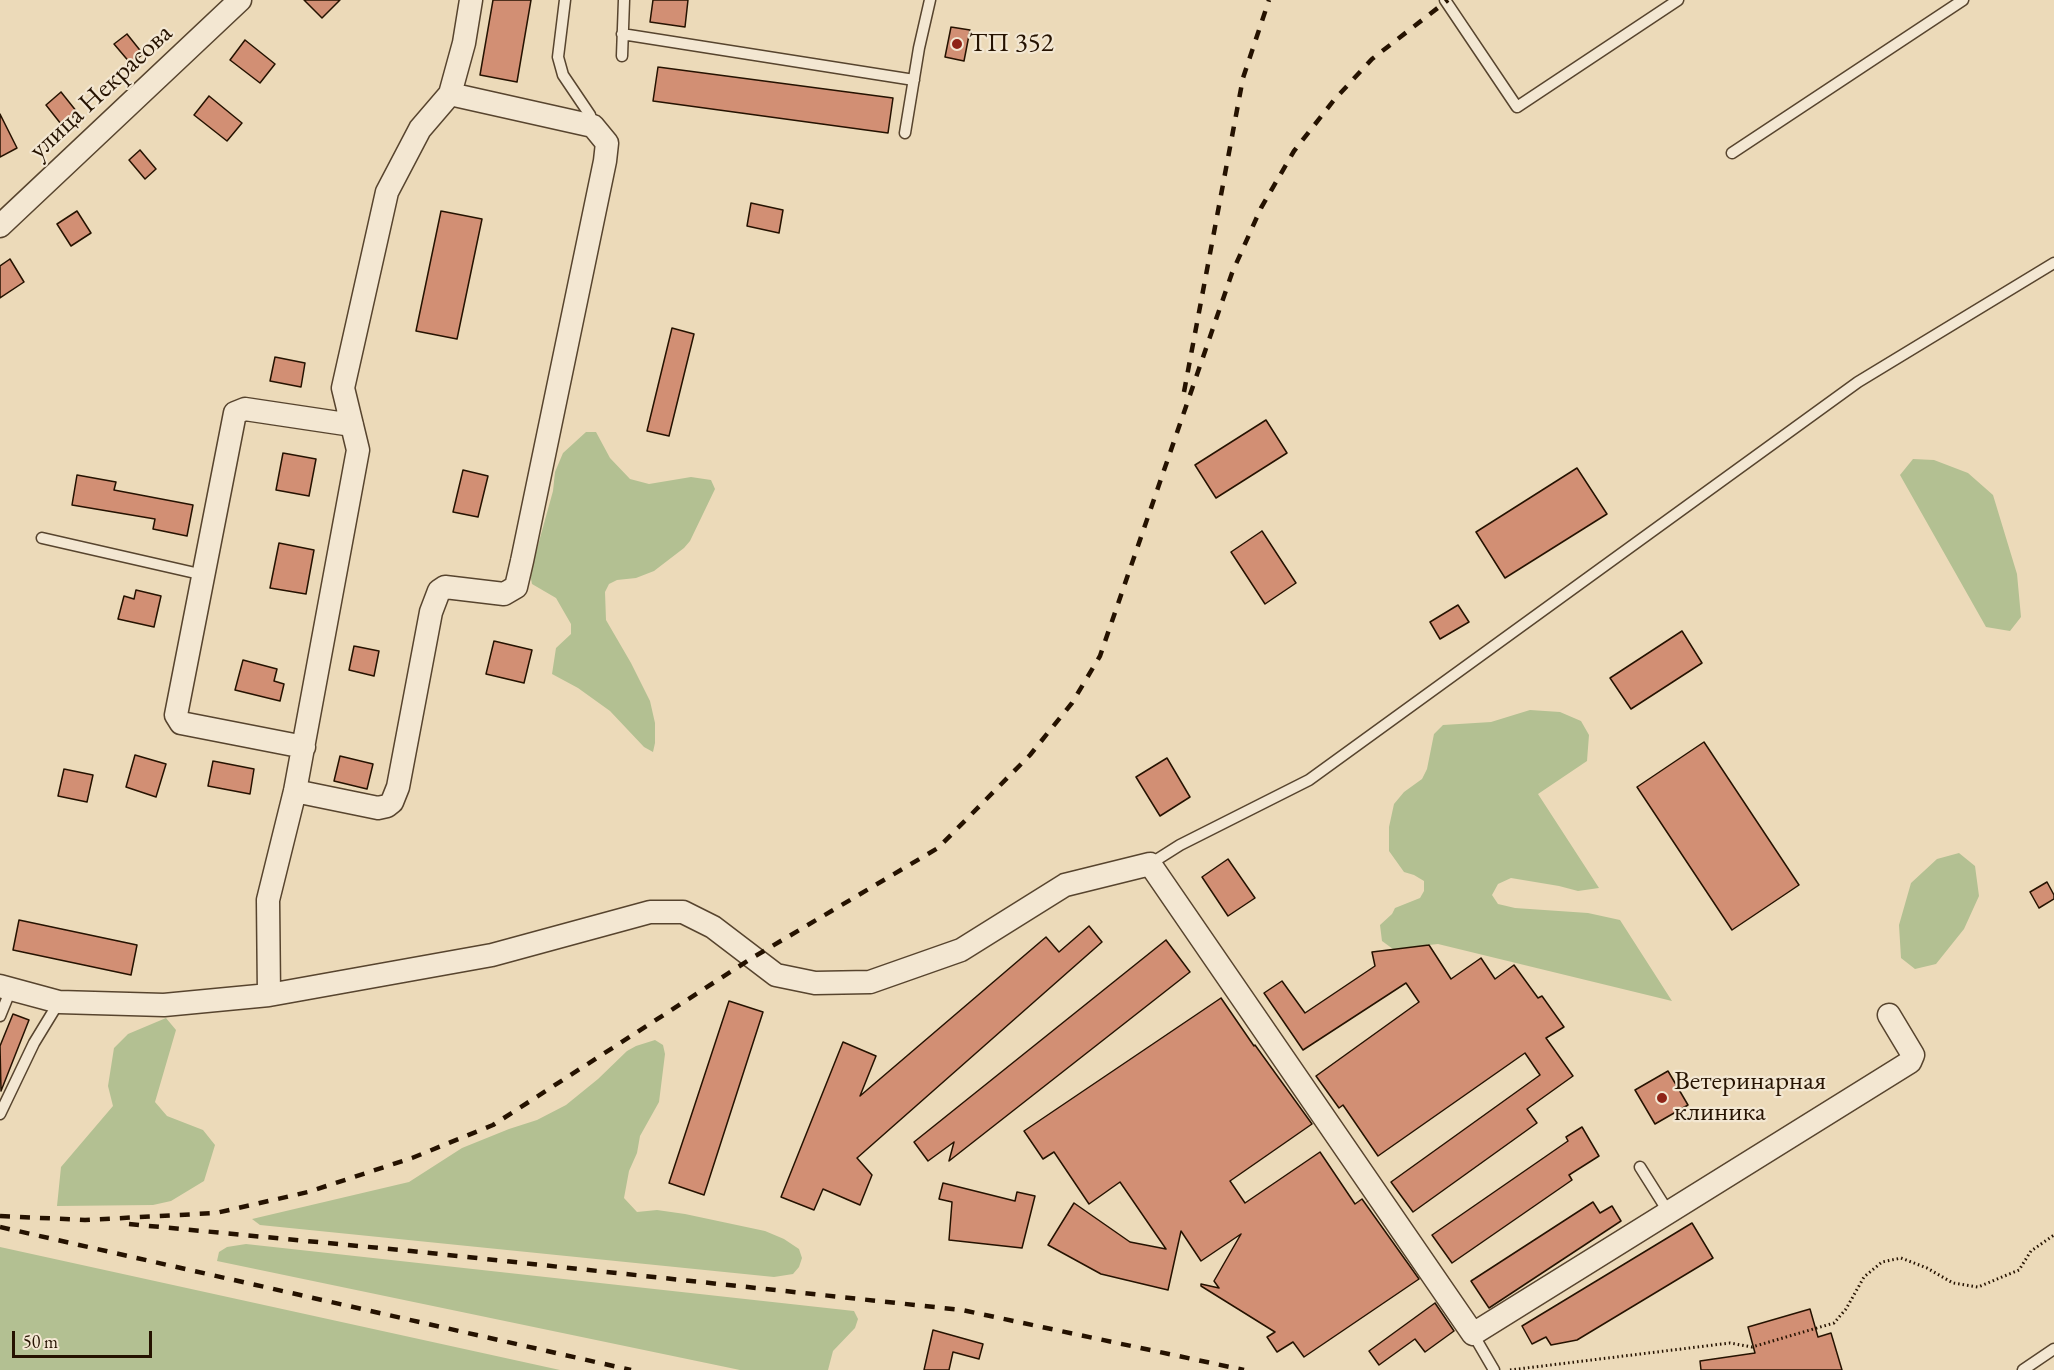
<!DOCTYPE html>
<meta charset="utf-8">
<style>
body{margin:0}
#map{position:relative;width:2054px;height:1370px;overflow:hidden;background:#ecdab9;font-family:"EB Garamond",serif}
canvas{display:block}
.scale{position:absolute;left:12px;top:1331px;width:140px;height:27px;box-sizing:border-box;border:3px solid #251200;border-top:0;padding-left:8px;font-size:18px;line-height:21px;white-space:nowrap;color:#251200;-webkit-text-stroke:4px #f3e7d2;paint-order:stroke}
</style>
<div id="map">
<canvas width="2054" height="1370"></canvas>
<div class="scale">50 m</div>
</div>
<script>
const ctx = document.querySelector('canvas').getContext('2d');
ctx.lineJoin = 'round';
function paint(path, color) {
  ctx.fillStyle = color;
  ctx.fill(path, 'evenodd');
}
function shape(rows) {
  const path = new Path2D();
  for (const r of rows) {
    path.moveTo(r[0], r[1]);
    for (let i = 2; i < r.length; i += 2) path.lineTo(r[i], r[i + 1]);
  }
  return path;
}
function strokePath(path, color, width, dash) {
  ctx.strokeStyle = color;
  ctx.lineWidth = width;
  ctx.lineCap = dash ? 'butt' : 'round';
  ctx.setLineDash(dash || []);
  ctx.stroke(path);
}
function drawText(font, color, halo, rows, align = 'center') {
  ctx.font = font + ' "EB Garamond",serif';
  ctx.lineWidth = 4.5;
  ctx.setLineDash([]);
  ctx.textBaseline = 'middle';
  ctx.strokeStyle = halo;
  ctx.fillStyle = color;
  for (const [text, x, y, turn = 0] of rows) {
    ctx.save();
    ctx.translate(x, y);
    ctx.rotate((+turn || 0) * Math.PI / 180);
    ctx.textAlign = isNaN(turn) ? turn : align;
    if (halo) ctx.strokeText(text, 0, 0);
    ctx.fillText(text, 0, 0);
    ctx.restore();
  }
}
paint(shape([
 [586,432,596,432,610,458,630,479,649,484,691,477,711,480,715,489,690,541,684,548,654,571,636,578,617,580,609,584,605,592,606,620,631,663,650,701,655,723,655,743,653,752,644,747,610,711,578,688,552,674,556,648,571,634,571,624,556,598,532,584,530,574,553,491,555,472,563,453],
 [1913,459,1934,460,1968,473,1993,495,2017,574,2021,617,2010,631,1986,627,1900,475],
 [1530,710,1560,712,1581,721,1589,735,1587,761,1538,794,1599,888,1578,891,1559,886,1511,878,1498,884,1492,895,1498,904,1515,908,1588,913,1620,920,1672,1001,1438,944,1393,949,1382,941,1380,925,1392,914,1395,908,1420,898,1424,891,1424,881,1414,875,1404,872,1389,851,1389,827,1394,804,1404,792,1422,779,1427,769,1434,734,1443,725,1491,722],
 [1959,853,1975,866,1979,896,1964,929,1936,964,1915,969,1901,958,1899,925,1911,883,1937,859],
 [166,1018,176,1030,155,1102,167,1116,203,1130,215,1145,204,1181,171,1201,153,1205,57,1206,61,1167,113,1106,108,1086,114,1048,128,1034],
 [655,1040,663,1045,665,1054,659,1102,640,1136,637,1153,629,1171,624,1198,637,1212,657,1210,685,1214,765,1231,784,1239,799,1249,802,1258,799,1267,793,1274,774,1277,260,1225,252,1219,409,1182,462,1148,509,1129,537,1120,566,1105,598,1079,627,1051,636,1046],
 [246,1244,854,1311,858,1319,855,1328,833,1351,828,1370,740,1370,217,1261,219,1252,227,1247],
 [0,1247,560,1370,0,1370]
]), '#b3c092');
const building = shape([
 [304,0,340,0,322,18,304,0],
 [493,0,531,0,517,82,480,75,493,0],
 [653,0,688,0,685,27,650,22,653,0],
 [951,27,970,30,964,61,945,57,951,27],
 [127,34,143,54,131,64,114,44,127,34],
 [245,40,275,64,260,83,230,60,245,40],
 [658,67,893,98,888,133,653,101,658,67],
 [61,92,77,112,61,124,46,105,61,92],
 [209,96,242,123,227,141,194,115,209,96],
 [0,114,17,148,0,157,0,114],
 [140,150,156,169,145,179,129,160,140,150],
 [751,203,783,210,779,233,747,226,751,203],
 [77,211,91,233,71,246,57,224,77,211],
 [441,211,482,219,457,339,416,331,441,211],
 [10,259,24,282,0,298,0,266,10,259],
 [672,328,694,334,669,436,647,431,672,328],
 [275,357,305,363,301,387,270,381,275,357],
 [1266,420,1287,453,1216,498,1195,465,1266,420],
 [283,453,316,459,309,496,276,490,283,453],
 [1577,468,1607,514,1505,578,1476,532,1577,468],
 [463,470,488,476,478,517,453,512,463,470],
 [77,475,116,482,114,490,193,505,187,536,153,529,155,519,72,505,77,475],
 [1262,531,1296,583,1265,604,1231,552,1262,531],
 [279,543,314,550,306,594,270,588,279,543],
 [136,590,161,596,154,627,118,619,124,596,134,599,136,590],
 [1458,605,1469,622,1440,639,1430,622,1458,605],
 [1682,631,1702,663,1631,709,1610,678,1682,631],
 [494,641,532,650,524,683,486,674,494,641],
 [354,646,379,651,374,676,349,670,354,646],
 [243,660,277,669,274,681,284,684,280,701,235,690,243,660],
 [1704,742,1799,885,1732,930,1637,787,1704,742],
 [135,755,166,764,156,797,126,787,135,755],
 [340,756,373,764,367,789,334,781,340,756],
 [1167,758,1190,797,1160,816,1136,777,1167,758],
 [213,761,254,769,250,794,208,786,213,761],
 [64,769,93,775,87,802,58,796,64,769],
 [1228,859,1255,898,1228,916,1202,877,1228,859],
 [2047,882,2054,895,2054,899,2039,908,2030,892,2047,882],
 [19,920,137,945,131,975,13,950,19,920],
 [1089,926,1102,942,857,1158,872,1175,860,1205,823,1189,814,1210,781,1197,843,1042,876,1056,860,1096,1046,937,1059,952,1089,926],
 [1166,940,1190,972,949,1161,954,1142,928,1161,914,1142,1166,940],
 [1429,945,1451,979,1481,958,1495,979,1514,965,1538,998,1542,996,1564,1027,1546,1038,1573,1076,1527,1109,1537,1123,1413,1212,1391,1182,1540,1075,1525,1053,1378,1156,1343,1105,1339,1108,1316,1076,1419,1002,1406,983,1303,1050,1264,993,1282,981,1305,1013,1375,966,1372,952,1429,945],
 [1221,998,1254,1046,1255,1045,1312,1124,1230,1181,1245,1203,1320,1152,1355,1204,1362,1199,1419,1279,1304,1357,1293,1342,1277,1352,1267,1337,1275,1332,1201,1286,1201,1284,1219,1288,1214,1281,1241,1234,1201,1261,1181,1231,1168,1290,1101,1274,1048,1245,1074,1203,1130,1242,1166,1249,1120,1182,1089,1204,1054,1152,1043,1159,1024,1131,1221,998],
 [729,1001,763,1012,704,1195,669,1183,729,1001],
 [13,1014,29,1020,1,1091,0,1046,13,1014],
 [1668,1071,1688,1105,1655,1124,1635,1090,1668,1071],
 [1582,1127,1599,1156,1569,1175,1572,1180,1452,1263,1432,1235,1568,1141,1566,1137,1582,1127],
 [943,1183,1015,1201,1017,1192,1035,1196,1022,1248,949,1240,952,1202,939,1199,943,1183],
 [1593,1202,1600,1213,1612,1206,1621,1221,1489,1308,1471,1281,1593,1202],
 [1692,1223,1713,1258,1577,1340,1551,1345,1546,1337,1532,1344,1522,1326,1692,1223],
 [1435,1303,1454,1331,1425,1352,1415,1339,1379,1365,1369,1351,1435,1303],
 [1810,1309,1818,1337,1831,1333,1842,1370,1701,1370,1700,1361,1755,1353,1748,1327,1810,1309],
 [933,1330,983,1344,979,1359,953,1352,949,1370,924,1370,933,1330]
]);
paint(building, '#d28f74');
strokePath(building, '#251200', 1.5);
const lane = shape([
 [565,0,558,57,563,75,590,115,593,125],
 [1445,0,1517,107,1678,0],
 [622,34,914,80],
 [622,56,624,0],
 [905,133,919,48,930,0],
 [1732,153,1963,0],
 [42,538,204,575],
 [1150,864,1180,845,1309,780,1858,382,2054,263],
 [0,1016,11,989],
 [0,1114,34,1043,59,1002],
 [1640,1167,1669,1213],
 [1473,1334,1494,1370],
 [2023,1370,2054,1349]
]);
const street = shape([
 [0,226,240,0],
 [304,747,181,723,176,715,235,413,245,409,352,425],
 [295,791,378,808,387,806,392,802,398,787,431,612,439,591,445,587,504,594,516,587,522,561,605,161,607,143,593,126,450,94],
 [0,986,59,1002,164,1005,269,995,492,955,650,912,683,912,713,927,776,975,815,983,870,982,961,950,1065,885,1150,864,1473,1334,1910,1062,1913,1055,1889,1015],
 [269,995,268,900,295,791,358,450,343,388,387,192,420,129,450,94,464,43,471,0]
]);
strokePath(lane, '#57442e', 13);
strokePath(street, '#57442e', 25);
strokePath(shape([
 [1510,1370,1730,1343,1752,1347,1834,1323,1846,1309,1864,1277,1882,1262,1901,1258,1927,1268,1953,1283,1978,1287,2019,1270,2031,1251,2054,1235]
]), '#251200', 3, [1.5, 3]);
strokePath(lane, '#f3e7d2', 10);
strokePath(street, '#f3e7d2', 22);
strokePath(shape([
 [1184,392,1243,78,1269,0],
 [0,1216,85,1220,216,1213,308,1192,412,1158,493,1125,752,958,938,848,1030,755,1072,703,1100,656,1232,273,1261,208,1294,151,1334,100,1372,59,1448,0],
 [129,1224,411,1251,962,1310,1244,1370],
 [0,1227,631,1370]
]), '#251200', 4.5, [10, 10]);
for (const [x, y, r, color] of [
 [957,44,6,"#8f2418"],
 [1662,1098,6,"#8f2418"]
]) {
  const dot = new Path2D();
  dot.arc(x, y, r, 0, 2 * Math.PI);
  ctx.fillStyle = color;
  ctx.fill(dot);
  strokePath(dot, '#f3e7d2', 2);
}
drawText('27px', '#251200', '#f3e7d2', [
 ["ТП 352",969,44],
 ["Ветеринарная",1674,1082],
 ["клиника",1674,1113]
], 'left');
drawText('27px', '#251200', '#f3e7d2', [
 ["улица Некрасова",101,92,-43]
]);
</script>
